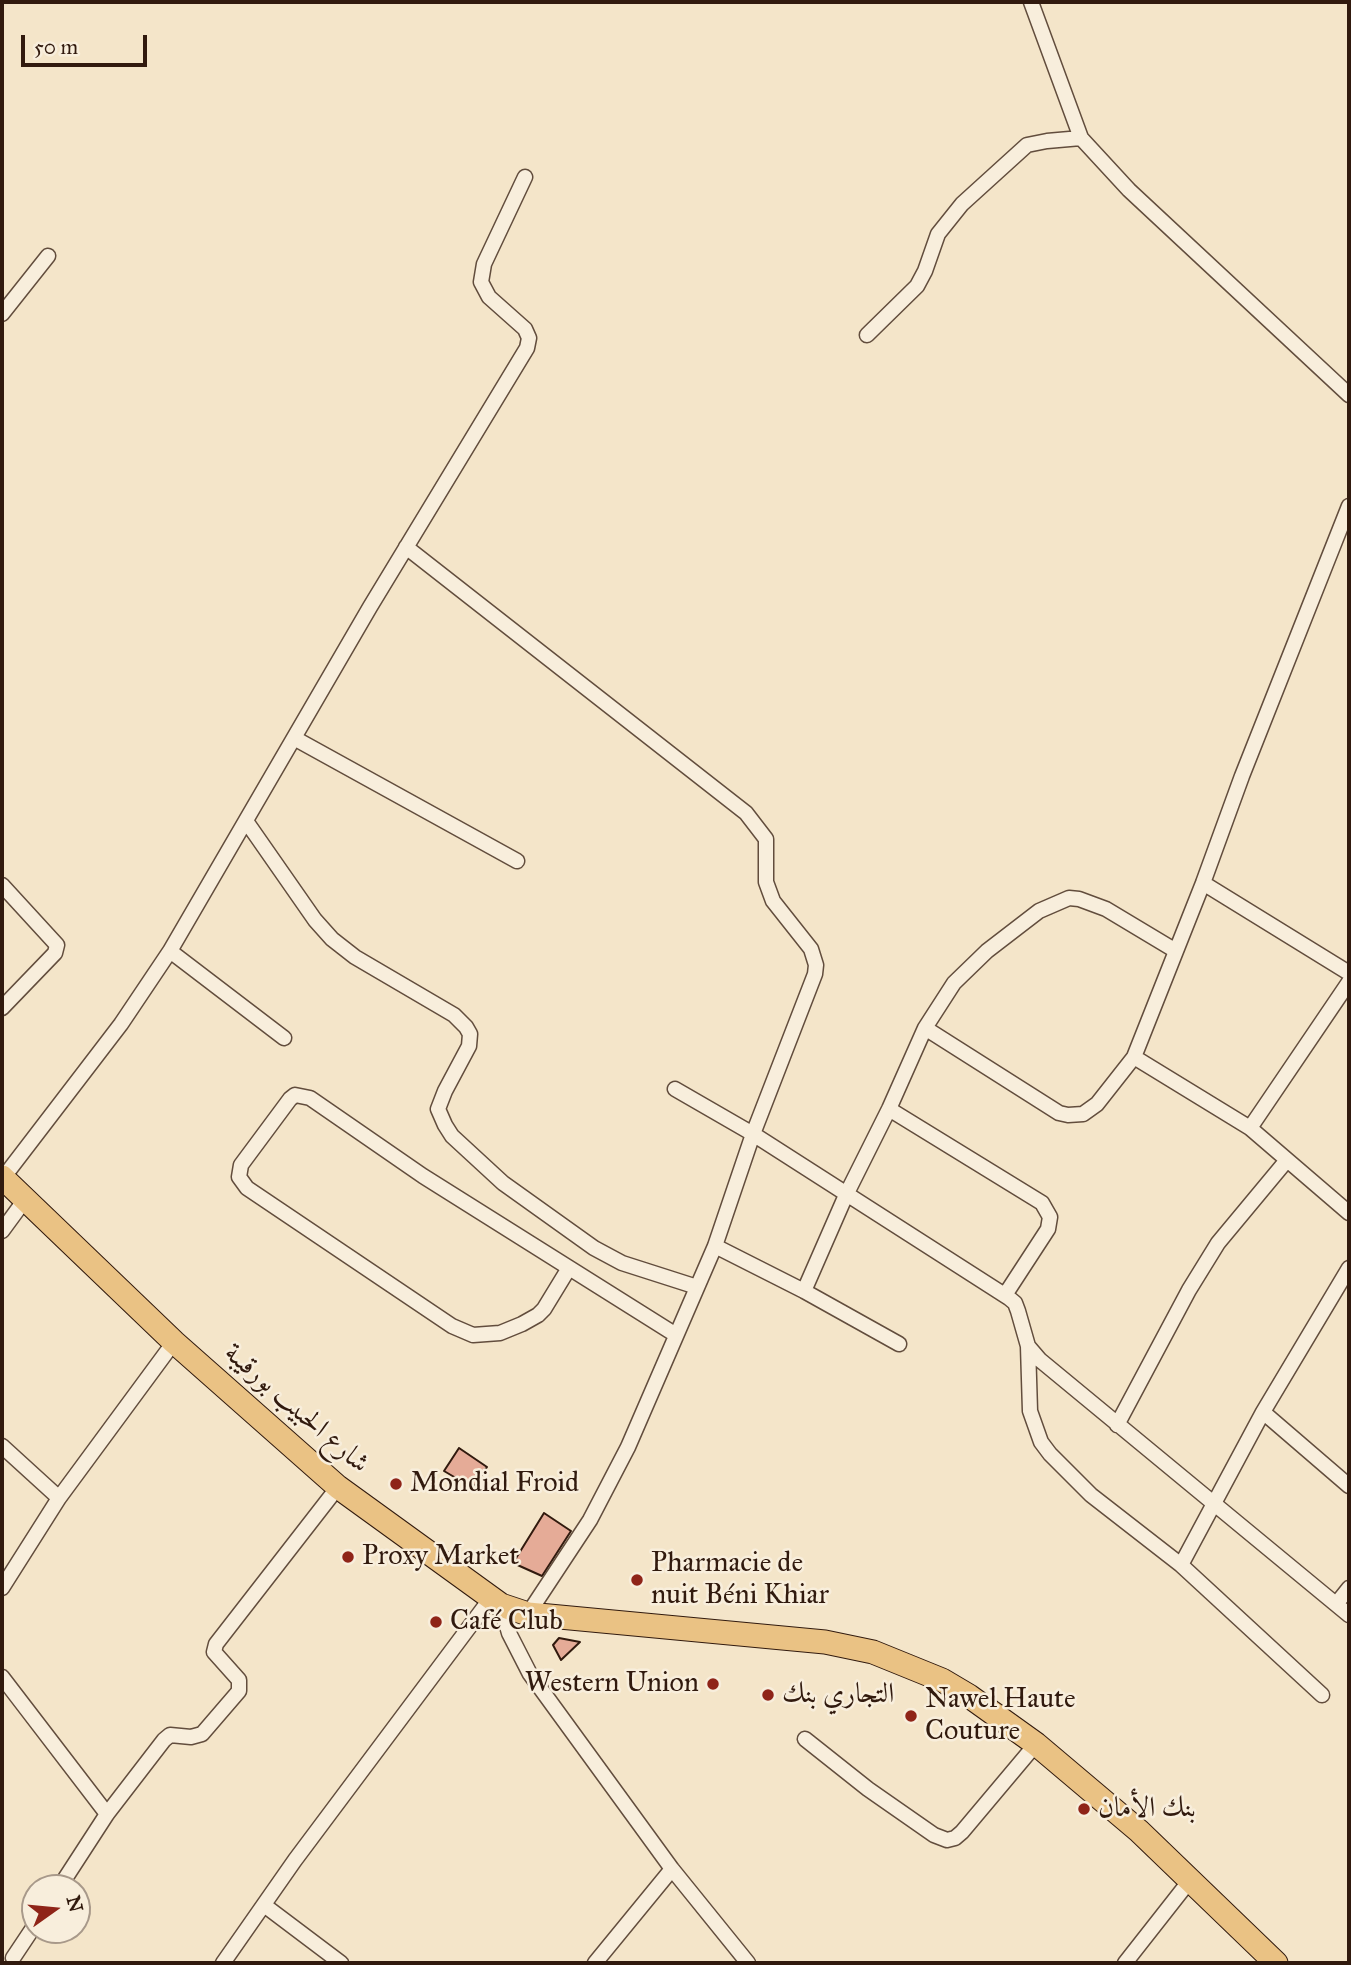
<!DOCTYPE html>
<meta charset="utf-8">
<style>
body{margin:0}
#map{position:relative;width:1351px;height:1965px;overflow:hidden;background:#f4e5c9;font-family:"IM FELL Great Primer",serif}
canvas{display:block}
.frame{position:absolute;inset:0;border:4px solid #311a0e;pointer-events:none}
.north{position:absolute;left:21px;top:1874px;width:70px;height:70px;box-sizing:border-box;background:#f8eedc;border:2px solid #a8998a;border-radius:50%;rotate:75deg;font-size:19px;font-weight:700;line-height:28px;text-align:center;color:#311a0e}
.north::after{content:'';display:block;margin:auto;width:24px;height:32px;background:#8f2418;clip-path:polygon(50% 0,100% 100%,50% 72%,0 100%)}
.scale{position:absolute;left:21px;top:35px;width:126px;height:32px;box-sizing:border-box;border:4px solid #311a0e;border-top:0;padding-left:9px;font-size:21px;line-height:24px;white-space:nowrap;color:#311a0e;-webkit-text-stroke:5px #f8eedc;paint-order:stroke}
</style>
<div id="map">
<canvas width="1351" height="1965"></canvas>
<div class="frame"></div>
<div class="north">N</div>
<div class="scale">50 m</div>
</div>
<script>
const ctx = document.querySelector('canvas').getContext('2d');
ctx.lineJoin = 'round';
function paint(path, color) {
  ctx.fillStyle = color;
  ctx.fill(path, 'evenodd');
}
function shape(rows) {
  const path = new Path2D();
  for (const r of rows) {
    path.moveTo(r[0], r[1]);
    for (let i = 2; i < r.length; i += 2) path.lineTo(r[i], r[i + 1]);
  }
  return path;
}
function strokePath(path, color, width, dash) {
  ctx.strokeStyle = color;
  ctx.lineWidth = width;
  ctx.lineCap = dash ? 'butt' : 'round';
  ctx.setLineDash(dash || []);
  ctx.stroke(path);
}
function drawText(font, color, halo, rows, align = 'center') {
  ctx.font = font + ' "IM FELL Great Primer",Amiri,serif';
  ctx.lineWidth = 5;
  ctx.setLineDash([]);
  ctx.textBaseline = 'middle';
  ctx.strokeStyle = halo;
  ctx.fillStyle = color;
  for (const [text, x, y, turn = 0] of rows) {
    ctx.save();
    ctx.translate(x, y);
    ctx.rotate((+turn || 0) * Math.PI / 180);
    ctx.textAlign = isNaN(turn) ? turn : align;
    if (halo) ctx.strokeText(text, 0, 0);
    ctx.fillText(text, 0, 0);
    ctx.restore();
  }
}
const building = shape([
 [459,1448,487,1467,473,1488,444,1471,459,1448],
 [544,1513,571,1531,542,1576,513,1563,544,1513],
 [559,1638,580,1642,561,1660,553,1645,559,1638]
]);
paint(building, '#e5ab97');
strokePath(building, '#311a0e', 2);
const minor = shape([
 [1031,2,1081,138,1129,190,1349,395],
 [2,314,48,256],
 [867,335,917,286,925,271,938,234,962,204,1027,145,1047,141,1081,138],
 [1349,506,1242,776,1203,883,1134,1057,1250,1128,1349,1213],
 [406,547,746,813,766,839,766,882,773,901,811,949,816,965,815,974,753,1134,715,1246,628,1447,590,1520,528,1614],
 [294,738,517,861],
 [246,821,315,920,332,939,355,957,454,1015,466,1027,470,1034,469,1046,445,1091,438,1109,445,1125,452,1136,503,1183,594,1248,622,1263,697,1287],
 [1203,883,1349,973],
 [2,885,57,945,55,953,2,1008],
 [170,951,284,1038],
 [925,1028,1059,1113,1068,1115,1083,1114,1097,1104,1134,1057],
 [675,1089,753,1134,1009,1298,1015,1303,1018,1311,1028,1346,1040,1360,1349,1615],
 [889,1109,1042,1203,1050,1217,1048,1229,1005,1295],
 [1250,1128,1349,982],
 [3,1178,121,1024,170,951,370,607,527,348,529,338,525,329,489,297,481,282,484,264,525,177],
 [2,1231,24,1201],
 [715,1246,804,1291,899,1344],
 [569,1268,544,1309,538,1315,522,1324,500,1333,473,1335,452,1326,247,1188,239,1177,241,1165,290,1099,295,1095,310,1098,423,1176,676,1335],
 [804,1291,846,1195,889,1109,925,1028,954,983,987,951,1039,911,1069,898,1079,899,1106,909,1176,951],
 [1028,1346,1030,1411,1041,1442,1050,1454,1091,1495,1181,1565,1322,1695],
 [1263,1412,1349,1486],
 [1117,1425,1189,1290,1218,1243,1287,1160],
 [2,1446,59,1498],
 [1181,1565,1263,1412,1349,1268],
 [2,1588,59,1498,174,1342],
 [1337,1603,1349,1588],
 [501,1605,509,1633,530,1674,672,1869,748,1963],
 [2,1677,107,1814],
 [805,1739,868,1789,934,1835,947,1840,955,1838,962,1832,1036,1744],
 [59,1888,107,1814,164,1740,170,1735,191,1737,202,1734,239,1691,239,1680,214,1652,216,1644,338,1487],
 [264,1905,341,1963],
 [13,1958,35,1925],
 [223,1963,295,1860,491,1598],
 [595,1963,672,1869],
 [1125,1963,1191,1879]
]);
const primary = shape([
 [2,1177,174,1342,338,1487,501,1605,528,1614,825,1642,873,1652,942,1680,969,1696,1036,1744,1139,1831,1276,1963]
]);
strokePath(minor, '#624d3d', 17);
strokePath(primary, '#311a0e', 25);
strokePath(minor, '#f8eedc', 14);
strokePath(primary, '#eac284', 23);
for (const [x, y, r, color] of [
 [396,1484,7,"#8f2418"],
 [348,1557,7,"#8f2418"],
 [637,1580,7,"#8f2418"],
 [436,1622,7,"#8f2418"],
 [713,1684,7,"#8f2418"],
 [768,1695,7,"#8f2418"],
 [911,1716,7,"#8f2418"],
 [1084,1809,7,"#8f2418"]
]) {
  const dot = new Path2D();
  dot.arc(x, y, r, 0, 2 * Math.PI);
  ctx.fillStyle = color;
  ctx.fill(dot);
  strokePath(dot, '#f8eedc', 2.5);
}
drawText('28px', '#311a0e', '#f8eedc', [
 ["شارع الحبيب بورقيبة",296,1409,41]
]);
drawText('28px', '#311a0e', '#f8eedc', [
 ["Mondial Froid",410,1484],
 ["Proxy Market",362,1557],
 ["Pharmacie de",651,1564],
 ["nuit Béni Khiar",651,1596],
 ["Café Club",450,1622],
 ["Western Union",699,1684,"right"],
 ["التجاري بنك",782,1695],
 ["Nawel Haute",925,1700],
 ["Couture",925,1732],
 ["بنك الأمان",1098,1809]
], 'left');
</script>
